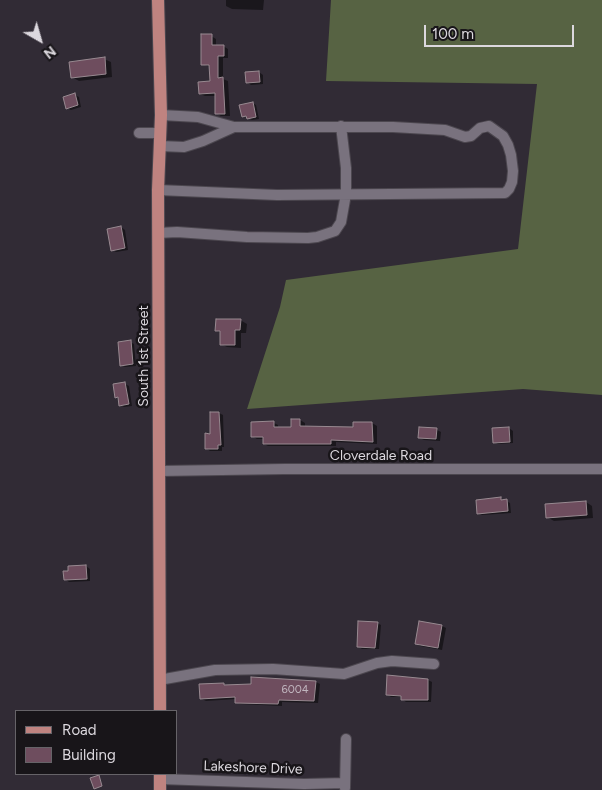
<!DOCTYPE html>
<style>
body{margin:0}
#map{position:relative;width:602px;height:790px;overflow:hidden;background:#312b35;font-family:Figtree,sans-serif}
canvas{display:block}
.legend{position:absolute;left:15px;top:710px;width:162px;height:65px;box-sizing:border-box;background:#181519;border:1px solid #666368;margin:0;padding:6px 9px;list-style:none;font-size:15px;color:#dcd8de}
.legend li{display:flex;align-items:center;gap:10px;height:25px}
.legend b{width:25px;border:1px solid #666368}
.north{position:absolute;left:15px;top:15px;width:50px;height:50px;-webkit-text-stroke:4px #181519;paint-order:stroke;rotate:142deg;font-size:14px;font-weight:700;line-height:20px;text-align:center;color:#dcd8de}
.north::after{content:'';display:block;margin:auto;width:18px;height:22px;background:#dcd8de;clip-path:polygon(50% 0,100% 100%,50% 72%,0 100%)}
.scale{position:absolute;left:424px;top:25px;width:150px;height:22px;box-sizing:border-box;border:2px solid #dcd8de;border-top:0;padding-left:6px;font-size:15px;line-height:18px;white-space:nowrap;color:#dcd8de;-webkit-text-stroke:4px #181519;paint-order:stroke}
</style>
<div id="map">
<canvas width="602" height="790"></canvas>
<ul class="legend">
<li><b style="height:6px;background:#bf8380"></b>Road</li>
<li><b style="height:14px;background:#6e4d5e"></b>Building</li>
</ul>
<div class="north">N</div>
<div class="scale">100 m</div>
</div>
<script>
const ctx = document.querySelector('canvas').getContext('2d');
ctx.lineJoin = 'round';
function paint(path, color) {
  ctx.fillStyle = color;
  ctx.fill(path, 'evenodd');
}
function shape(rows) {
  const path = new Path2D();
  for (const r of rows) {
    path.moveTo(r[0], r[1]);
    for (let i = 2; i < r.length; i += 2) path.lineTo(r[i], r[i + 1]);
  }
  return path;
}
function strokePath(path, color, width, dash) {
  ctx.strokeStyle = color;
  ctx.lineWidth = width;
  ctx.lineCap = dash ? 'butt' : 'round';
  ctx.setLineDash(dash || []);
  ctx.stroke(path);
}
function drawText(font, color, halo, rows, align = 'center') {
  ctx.font = font + ' Figtree,sans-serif';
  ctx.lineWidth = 5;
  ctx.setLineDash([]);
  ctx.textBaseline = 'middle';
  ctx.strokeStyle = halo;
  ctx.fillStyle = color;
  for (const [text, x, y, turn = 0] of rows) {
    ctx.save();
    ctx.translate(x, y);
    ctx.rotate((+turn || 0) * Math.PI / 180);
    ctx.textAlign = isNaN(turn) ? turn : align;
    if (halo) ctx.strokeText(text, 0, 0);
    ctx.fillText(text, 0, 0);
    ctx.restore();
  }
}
paint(shape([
 [331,0,602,0,602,395,523,389,247,409,280,307,286,280,518,249,537,84,326,81]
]), '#576343');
paint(shape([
 [226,0,264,0,263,10,232,9,226,6],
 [211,36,216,39,216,46,223,46,228,49,228,58,223,58,223,79,228,81,230,116,221,116,216,113,216,96,205,96,200,94,212,82,210,67,202,64],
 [104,59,111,62,112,77,79,81,72,77],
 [259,72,263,75,263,84,251,85,247,82],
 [75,95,79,97,81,107,71,110,67,108],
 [252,103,256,105,259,119,252,120,243,116],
 [121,227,125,230,128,250,116,252,112,250],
 [240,320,247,324,246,333,241,333,241,348,227,347,221,344,221,333,217,331],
 [130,342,134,344,136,366,125,367,121,365],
 [125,384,129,386,132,406,124,407,120,405,119,399,116,397],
 [211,413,219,413,223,415,224,447,222,447,222,451,210,451,206,448,211,435],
 [300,420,305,423,305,428,354,429,354,423,372,423,377,426,377,444,336,442,336,446,268,446,264,444,264,439,257,439,252,436,274,423,278,425,278,428,292,428,292,421],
 [509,428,513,431,513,443,498,444,494,442],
 [437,430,441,432,440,441,424,440,420,438],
 [501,498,510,503,511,513,482,515,478,513],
 [586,502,592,506,593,518,554,521,547,517],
 [86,566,90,569,90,581,69,582,65,579],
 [377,623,381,625,379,649,362,649,358,646],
 [442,626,446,628,442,650,420,646,416,644],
 [428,680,432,682,431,702,406,702,402,699,402,697,391,697,387,694],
 [316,682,320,684,318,703,282,702,282,706,240,704,236,702,236,699,206,701,202,699,223,684,226,686]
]), '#0007');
const building = shape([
 [201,34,212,34,212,45,224,45,224,56,218,56,218,78,223,77,225,114,215,114,215,93,199,94,198,82,210,81,209,65,201,65,201,34],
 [105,57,106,74,71,78,69,62,105,57],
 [259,71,260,82,246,83,245,72,259,71],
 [75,93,78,105,66,109,63,97,75,93],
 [253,102,256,117,247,119,246,116,242,117,239,105,253,102],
 [121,226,125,248,111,251,107,229,121,226],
 [216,319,241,319,240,330,235,330,235,345,220,345,220,331,215,331,216,319],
 [131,340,133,364,120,366,118,342,131,340],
 [125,382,129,404,119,406,118,397,115,398,113,384,125,382],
 [210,412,219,412,221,445,218,445,218,449,205,449,205,433,210,434,210,412],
 [291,419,300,419,300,426,353,427,353,422,372,422,373,442,331,440,331,444,263,444,263,437,251,437,251,422,274,421,274,427,291,427,291,419],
 [419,427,437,428,436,439,418,438,419,427],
 [509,427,510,442,493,443,492,428,509,427],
 [501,497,501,500,507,499,508,511,477,514,476,500,501,497],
 [586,501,587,515,546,518,545,504,586,501],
 [86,565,87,579,64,580,63,571,68,571,68,566,86,565],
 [358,621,378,622,375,648,357,647,358,621],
 [419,621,442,625,438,648,415,644,419,621],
 [387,675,428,679,428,700,401,700,401,696,386,695,387,675],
 [251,677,316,681,314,701,279,700,278,704,235,703,235,697,200,699,199,684,224,683,224,685,251,684,251,677],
 [99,775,102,786,94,789,90,778,99,775]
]);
paint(building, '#6e4d5e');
strokePath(building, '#988a91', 1);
const minor = shape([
 [161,115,198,117,234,127],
 [139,133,160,133],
 [158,190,277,195,505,193,509,189,512,182,513,171,511,155,508,145,503,136,489,126,480,128,471,136,465,137,445,130,393,127,234,127,203,141,184,147,160,146],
 [158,233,177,232,247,237,308,238,317,237,335,231,341,222,346,194,346,168,341,126],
 [159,471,284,469,602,469],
 [159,680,215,670,273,669,344,674,377,663,392,661,434,664],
 [160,779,304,784,345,783],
 [345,788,346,739]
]);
const major = shape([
 [158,0,161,115,158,190,160,711],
 [160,774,160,790]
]);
strokePath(minor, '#4c474f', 12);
strokePath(major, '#4c474f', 14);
strokePath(minor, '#79727e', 10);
strokePath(major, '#bf8380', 12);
drawText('11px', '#c0b5be', null, [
 ["6004",295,690]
]);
drawText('14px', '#dcd8de', '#181519', [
 ["South 1st Street",144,356,-90],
 ["Cloverdale Road",381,456],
 ["Lakeshore Drive",253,768,2]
]);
</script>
